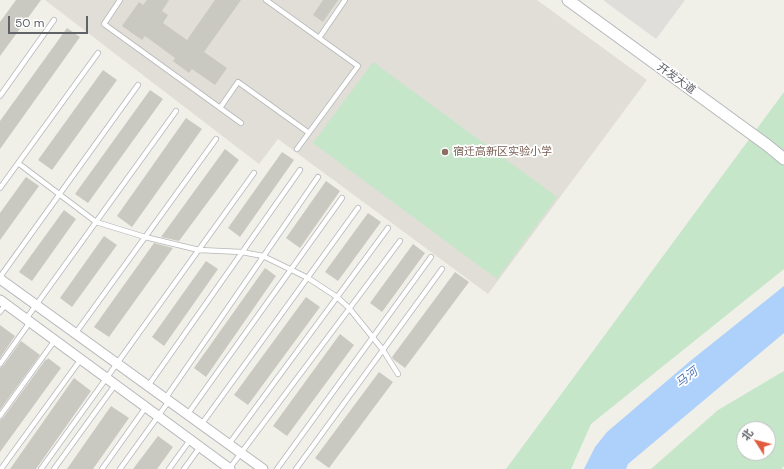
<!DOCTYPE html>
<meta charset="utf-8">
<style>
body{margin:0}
#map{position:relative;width:784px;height:469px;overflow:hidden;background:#f0efe8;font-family:"DM Sans","Noto Sans SC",sans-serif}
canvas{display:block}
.north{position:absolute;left:736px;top:421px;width:40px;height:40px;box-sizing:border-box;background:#fff;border:1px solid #bfc0c2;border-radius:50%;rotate:306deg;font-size:11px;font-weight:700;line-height:16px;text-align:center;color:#5f6267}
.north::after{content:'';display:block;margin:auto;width:14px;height:18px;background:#e05c3e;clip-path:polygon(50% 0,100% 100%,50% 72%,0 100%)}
.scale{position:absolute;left:8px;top:16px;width:80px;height:18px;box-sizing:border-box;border:2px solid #5f6267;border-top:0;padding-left:5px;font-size:12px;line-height:14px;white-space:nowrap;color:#5f6267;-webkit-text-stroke:3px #fff;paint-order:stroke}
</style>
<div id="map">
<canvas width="784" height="469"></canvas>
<div class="north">北</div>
<div class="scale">50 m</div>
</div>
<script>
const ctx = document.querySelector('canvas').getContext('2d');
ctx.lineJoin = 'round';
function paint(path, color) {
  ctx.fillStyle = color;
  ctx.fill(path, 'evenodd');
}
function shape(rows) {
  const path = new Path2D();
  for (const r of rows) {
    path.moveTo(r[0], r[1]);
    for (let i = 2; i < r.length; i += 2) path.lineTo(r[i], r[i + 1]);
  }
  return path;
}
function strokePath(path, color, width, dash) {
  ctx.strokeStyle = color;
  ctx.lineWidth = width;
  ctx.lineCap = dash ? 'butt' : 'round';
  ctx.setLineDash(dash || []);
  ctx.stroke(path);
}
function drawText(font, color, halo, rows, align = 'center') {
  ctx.font = font + ' "DM Sans","Noto Sans SC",sans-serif';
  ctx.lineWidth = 3.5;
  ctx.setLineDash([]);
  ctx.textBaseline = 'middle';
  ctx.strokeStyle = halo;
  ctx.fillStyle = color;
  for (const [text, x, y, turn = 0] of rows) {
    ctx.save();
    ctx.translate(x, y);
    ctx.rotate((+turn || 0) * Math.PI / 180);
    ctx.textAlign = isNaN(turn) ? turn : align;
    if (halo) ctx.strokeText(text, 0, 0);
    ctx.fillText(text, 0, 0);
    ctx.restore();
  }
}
paint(shape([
 [603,0,685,0,656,39]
]), '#dfdeda');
paint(shape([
 [45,0,537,0,647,80,488,294,278,139,259,164]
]), '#e0ded6');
paint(shape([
 [373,62,557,197,497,279,313,143],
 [784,92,784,269,591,424,571,469,506,469],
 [784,371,784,466,781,469,651,469,718,410],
 [744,429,768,429,768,453,744,453]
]), '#c6e6ca');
paint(shape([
 [784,286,784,333,628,464,626,469,584,469,595,447,607,432,689,362]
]), '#aed1fb');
paint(shape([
 [16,0,41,0,0,56,0,22],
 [147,0,169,0,162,11,168,15,163,23,187,40,215,0,241,0,204,52,227,68,215,85,192,69,189,73,173,61,175,58,145,36,142,40,122,26,139,2,143,5],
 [323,0,338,0,323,22,313,15],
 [67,28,80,37,0,149,0,121],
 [103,70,117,80,52,170,38,160],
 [150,90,163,99,88,203,75,194],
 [186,118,202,129,132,227,117,216],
 [225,149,239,160,179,241,161,237],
 [282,152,294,160,240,237,228,228],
 [26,177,39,186,0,240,0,213],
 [326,181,340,191,300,248,286,238],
 [64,210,76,219,32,281,19,272],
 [368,213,381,222,338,281,325,272],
 [104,236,117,245,72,307,60,298],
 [154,243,173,248,109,337,94,327],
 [413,244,425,253,382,312,370,303],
 [206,261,218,269,164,346,152,337],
 [265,268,276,276,206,377,194,368],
 [455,272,469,282,405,368,393,359,392,357],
 [306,297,320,307,248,405,234,395],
 [0,325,15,336,0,358],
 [340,334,354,345,287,436,273,426],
 [21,341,40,355,0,410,0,368,3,366],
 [48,358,61,368,0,452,0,420,3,418,46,359,47,360],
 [379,372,393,382,329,468,315,458],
 [74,378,91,391,36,469,10,469],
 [111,406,129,418,93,469,67,469],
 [158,436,173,447,157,469,133,469]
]), '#c9c9c2');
const service = shape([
 [120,0,104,24,241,123],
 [266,0,358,66,297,149],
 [319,38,345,0],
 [0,96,54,20],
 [220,108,238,82,309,133],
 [18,163,96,222,145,237,199,250,242,252,263,256,308,278,337,297,349,308,383,350,398,374],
 [0,188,98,53],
 [0,277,138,85],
 [0,312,6,304],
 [26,319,176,111],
 [75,334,216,139],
 [0,364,30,322],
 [148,386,300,170],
 [165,399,318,177],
 [187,415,342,198],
 [0,416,55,340],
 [201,425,358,208],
 [229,444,388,228],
 [1,469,81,359],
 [41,469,254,173],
 [54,469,115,385],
 [102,469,146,407],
 [120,469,169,401],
 [169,469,190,440],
 [184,469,200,447],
 [229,469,400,241],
 [277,469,431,257],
 [296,469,442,269]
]);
const minor = shape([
 [0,279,263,469],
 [0,300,230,469]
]);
const tertiary = shape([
 [568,0,767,145,784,159]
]);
strokePath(service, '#b5b7bb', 6);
strokePath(minor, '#b5b7bb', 11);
strokePath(tertiary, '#b5b7bb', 13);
strokePath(service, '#fff', 4.5);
strokePath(minor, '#fff', 9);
strokePath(tertiary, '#fff', 11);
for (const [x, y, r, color] of [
 [445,152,4,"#8d6e63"]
]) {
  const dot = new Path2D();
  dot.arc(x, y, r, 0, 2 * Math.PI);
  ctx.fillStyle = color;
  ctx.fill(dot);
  strokePath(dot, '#fff', 1.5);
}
drawText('11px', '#5f6267', '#fff', [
 ["开发大道",676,79,36]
]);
drawText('11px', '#785e54', '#fff', [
 ["宿迁高新区实验小学",453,152]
], 'left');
drawText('italic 12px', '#4d75b5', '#fff', [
 ["马河",687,378,-38]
]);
</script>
